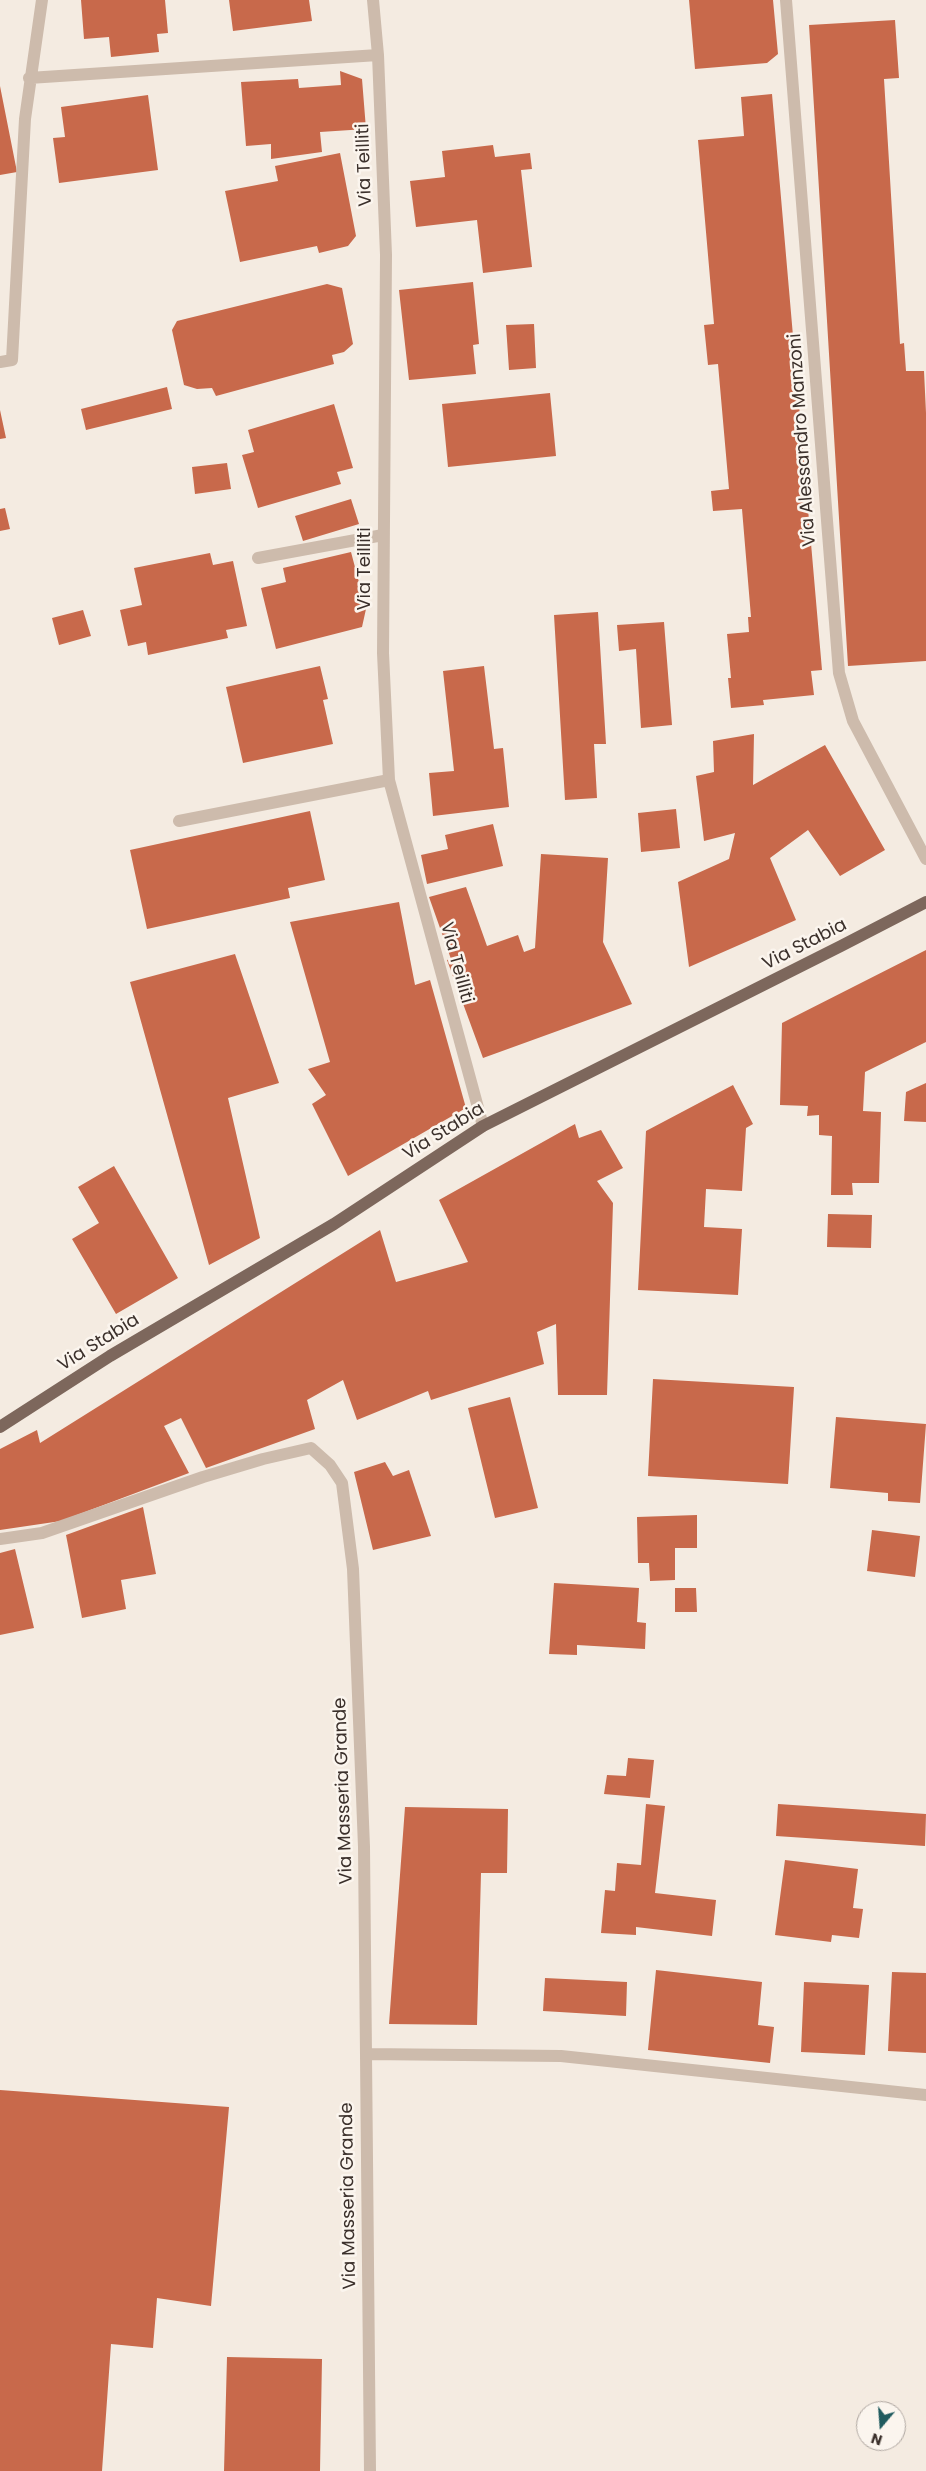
<!DOCTYPE html>
<style>
body{margin:0}
#map{position:relative;width:926px;height:2471px;overflow:hidden;background:#f4ebe1;font-family:Poppins,sans-serif}
canvas{display:block}
.north{position:absolute;left:856px;top:2401px;width:50px;height:50px;box-sizing:border-box;background:#fbf5ee;border:1px solid #aea6a0;border-radius:50%;rotate:198deg;font-size:14px;font-weight:700;line-height:20px;text-align:center;color:#3b302b}
.north::after{content:'';display:block;margin:auto;width:18px;height:22px;background:#1f5a5e;clip-path:polygon(50% 0,100% 100%,50% 72%,0 100%)}
</style>
<div id="map">
<canvas width="926" height="2471"></canvas>
<div class="north">N</div>
</div>
<script>
const ctx = document.querySelector('canvas').getContext('2d');
ctx.lineJoin = 'round';
function paint(path, color) {
  ctx.fillStyle = color;
  ctx.fill(path, 'evenodd');
}
function shape(rows) {
  const path = new Path2D();
  for (const r of rows) {
    path.moveTo(r[0], r[1]);
    for (let i = 2; i < r.length; i += 2) path.lineTo(r[i], r[i + 1]);
  }
  return path;
}
function strokePath(path, color, width, dash) {
  ctx.strokeStyle = color;
  ctx.lineWidth = width;
  ctx.lineCap = dash ? 'butt' : 'round';
  ctx.setLineDash(dash || []);
  ctx.stroke(path);
}
function drawText(font, color, halo, rows, align = 'center') {
  ctx.font = font + ' Poppins,sans-serif';
  ctx.lineWidth = 5;
  ctx.setLineDash([]);
  ctx.textBaseline = 'middle';
  ctx.strokeStyle = halo;
  ctx.fillStyle = color;
  for (const [text, x, y, turn = 0] of rows) {
    ctx.save();
    ctx.translate(x, y);
    ctx.rotate((+turn || 0) * Math.PI / 180);
    ctx.textAlign = isNaN(turn) ? turn : align;
    if (halo) ctx.strokeText(text, 0, 0);
    ctx.fillText(text, 0, 0);
    ctx.restore();
  }
}
paint(shape([
 [81,0,165,0,168,33,157,34,159,52,111,57,109,37,84,39],
 [229,0,309,0,312,21,233,31],
 [689,0,773,0,778,54,767,63,695,69],
 [895,20,899,78,884,79,900,344,904,343,906,371,924,371,926,413,926,661,848,666,809,25],
 [340,71,362,79,366,129,320,132,322,152,271,159,271,144,246,146,241,82,298,79,299,88,341,85],
 [0,86,17,172,0,175],
 [772,94,822,670,811,671,814,695,763,700,764,705,731,708,728,678,731,678,727,634,749,632,748,617,751,617,742,509,713,511,711,491,729,489,718,364,708,365,704,325,714,324,698,140,744,136,741,97],
 [148,95,158,170,59,183,53,138,65,137,61,107],
 [493,145,495,157,530,153,532,169,521,170,532,267,483,273,477,220,416,227,410,181,445,177,442,151],
 [340,153,356,236,348,246,319,253,317,246,240,262,225,191,278,181,275,166],
 [473,282,479,344,473,345,476,374,409,380,399,290],
 [327,284,342,288,353,344,344,352,332,355,334,364,216,396,212,388,197,389,184,385,172,330,177,321],
 [534,324,536,368,509,370,506,325],
 [167,387,172,409,86,430,81,409],
 [550,393,556,456,448,467,442,404],
 [334,404,353,468,337,472,341,484,258,508,242,455,254,452,248,430],
 [0,410,6,438,0,439],
 [227,463,231,489,195,494,192,467],
 [351,499,359,524,303,541,295,516],
 [5,508,10,529,0,531,0,509],
 [351,552,366,609,362,627,276,649,261,588,286,582,283,568],
 [210,553,213,565,233,561,247,626,226,630,228,638,148,655,146,642,128,646,120,610,142,605,134,568],
 [83,610,91,636,59,645,52,618],
 [598,612,606,744,594,744,597,798,565,800,554,615],
 [664,622,672,725,641,728,636,649,619,651,617,625],
 [320,666,328,699,323,700,333,744,243,763,226,687],
 [484,666,494,749,503,748,509,807,433,816,429,773,454,771,443,671],
 [754,734,753,785,825,745,885,850,840,876,808,830,770,858,796,920,689,967,678,882,729,859,735,833,704,841,696,776,714,772,713,741],
 [676,809,680,848,641,852,638,813],
 [310,811,325,880,288,888,290,898,147,929,130,850],
 [493,824,503,866,427,884,421,855,448,849,445,835],
 [541,854,608,858,603,942,632,1004,483,1058,447,960,451,959,429,897,466,887,487,946,518,935,524,952,535,948],
 [399,902,415,985,430,980,466,1108,348,1176,312,1104,326,1095,308,1069,330,1062,290,922],
 [926,950,926,1042,865,1072,863,1111,881,1112,879,1183,852,1183,853,1195,831,1195,832,1136,819,1135,819,1115,807,1116,808,1106,780,1105,782,1023],
 [235,954,279,1083,228,1098,260,1238,209,1265,130,982],
 [926,1083,926,1122,904,1121,906,1092],
 [733,1085,753,1124,746,1128,742,1191,706,1189,704,1227,742,1229,738,1295,638,1290,646,1131],
 [575,1124,579,1138,601,1130,623,1168,597,1181,613,1203,607,1395,558,1395,556,1324,537,1332,544,1364,431,1400,428,1391,357,1420,343,1380,307,1400,315,1429,206,1468,181,1418,164,1426,189,1473,61,1521,0,1530,0,1449,37,1430,40,1443,380,1230,396,1282,468,1262,439,1200],
 [114,1166,178,1278,116,1314,72,1239,99,1223,78,1187],
 [828,1214,872,1215,871,1248,827,1247],
 [653,1379,794,1387,788,1484,648,1476],
 [510,1397,538,1508,495,1518,468,1408],
 [836,1417,926,1424,920,1503,888,1501,888,1493,830,1488],
 [385,1462,393,1476,409,1470,431,1536,373,1550,354,1472],
 [143,1507,156,1574,121,1580,126,1609,82,1618,66,1535],
 [697,1515,697,1548,675,1548,675,1580,650,1581,649,1563,638,1563,637,1517],
 [872,1530,920,1536,915,1577,867,1571],
 [15,1549,34,1628,0,1635,0,1553],
 [554,1583,639,1588,637,1622,646,1623,645,1649,577,1645,577,1655,549,1654],
 [675,1588,696,1588,697,1612,675,1612],
 [628,1758,654,1760,650,1798,604,1794,607,1775,626,1776],
 [646,1804,665,1806,655,1893,716,1900,712,1936,636,1927,636,1935,601,1933,605,1890,615,1891,617,1863,641,1865],
 [778,1804,926,1814,925,1846,776,1836],
 [405,1807,508,1809,507,1873,481,1873,477,2025,389,2024],
 [785,1860,858,1869,853,1908,863,1909,859,1938,832,1935,831,1942,775,1935],
 [656,1970,762,1982,758,2025,774,2027,770,2063,648,2050],
 [892,1972,926,1973,926,2053,888,2051],
 [545,1978,627,1982,626,2016,543,2011],
 [804,1982,869,1985,865,2055,801,2052],
 [0,2090,229,2107,211,2306,157,2298,153,2348,111,2344,102,2471,0,2471],
 [227,2357,322,2359,320,2471,224,2471]
]), '#c8694b');
strokePath(shape([
 [373,0,378,55,386,255,383,653,389,780,483,1126],
 [786,0,839,673,853,721,926,859],
 [29,78,378,55],
 [0,362,12,360,25,119,42,0],
 [258,558,383,535],
 [179,821,389,780],
 [0,1539,42,1533,203,1477,263,1459,311,1448,330,1465,342,1483,353,1569,364,1847,370,2471],
 [366,2054,561,2056,926,2095]
]), '#cdbbac', 12);
strokePath(shape([
 [0,1427,110,1356,334,1224,483,1126,841,946,926,902]
]), '#7d675c', 12);
drawText('18px', '#3b302b', '#fbf5ee', [
 ["Via Teilliti",365,165,-92],
 ["Via Alessandro Manzoni",803,440,-94],
 ["Via Teilliti",365,569,-90],
 ["Via Stabia",805,945,-27],
 ["Via Teilliti",456,963,75],
 ["Via Stabia",444,1132,-32],
 ["Via Stabia",99,1343,-32],
 ["Via Masseria Grande",344,1791,-92],
 ["Via Masseria Grande",349,2196,-91]
]);
</script>
